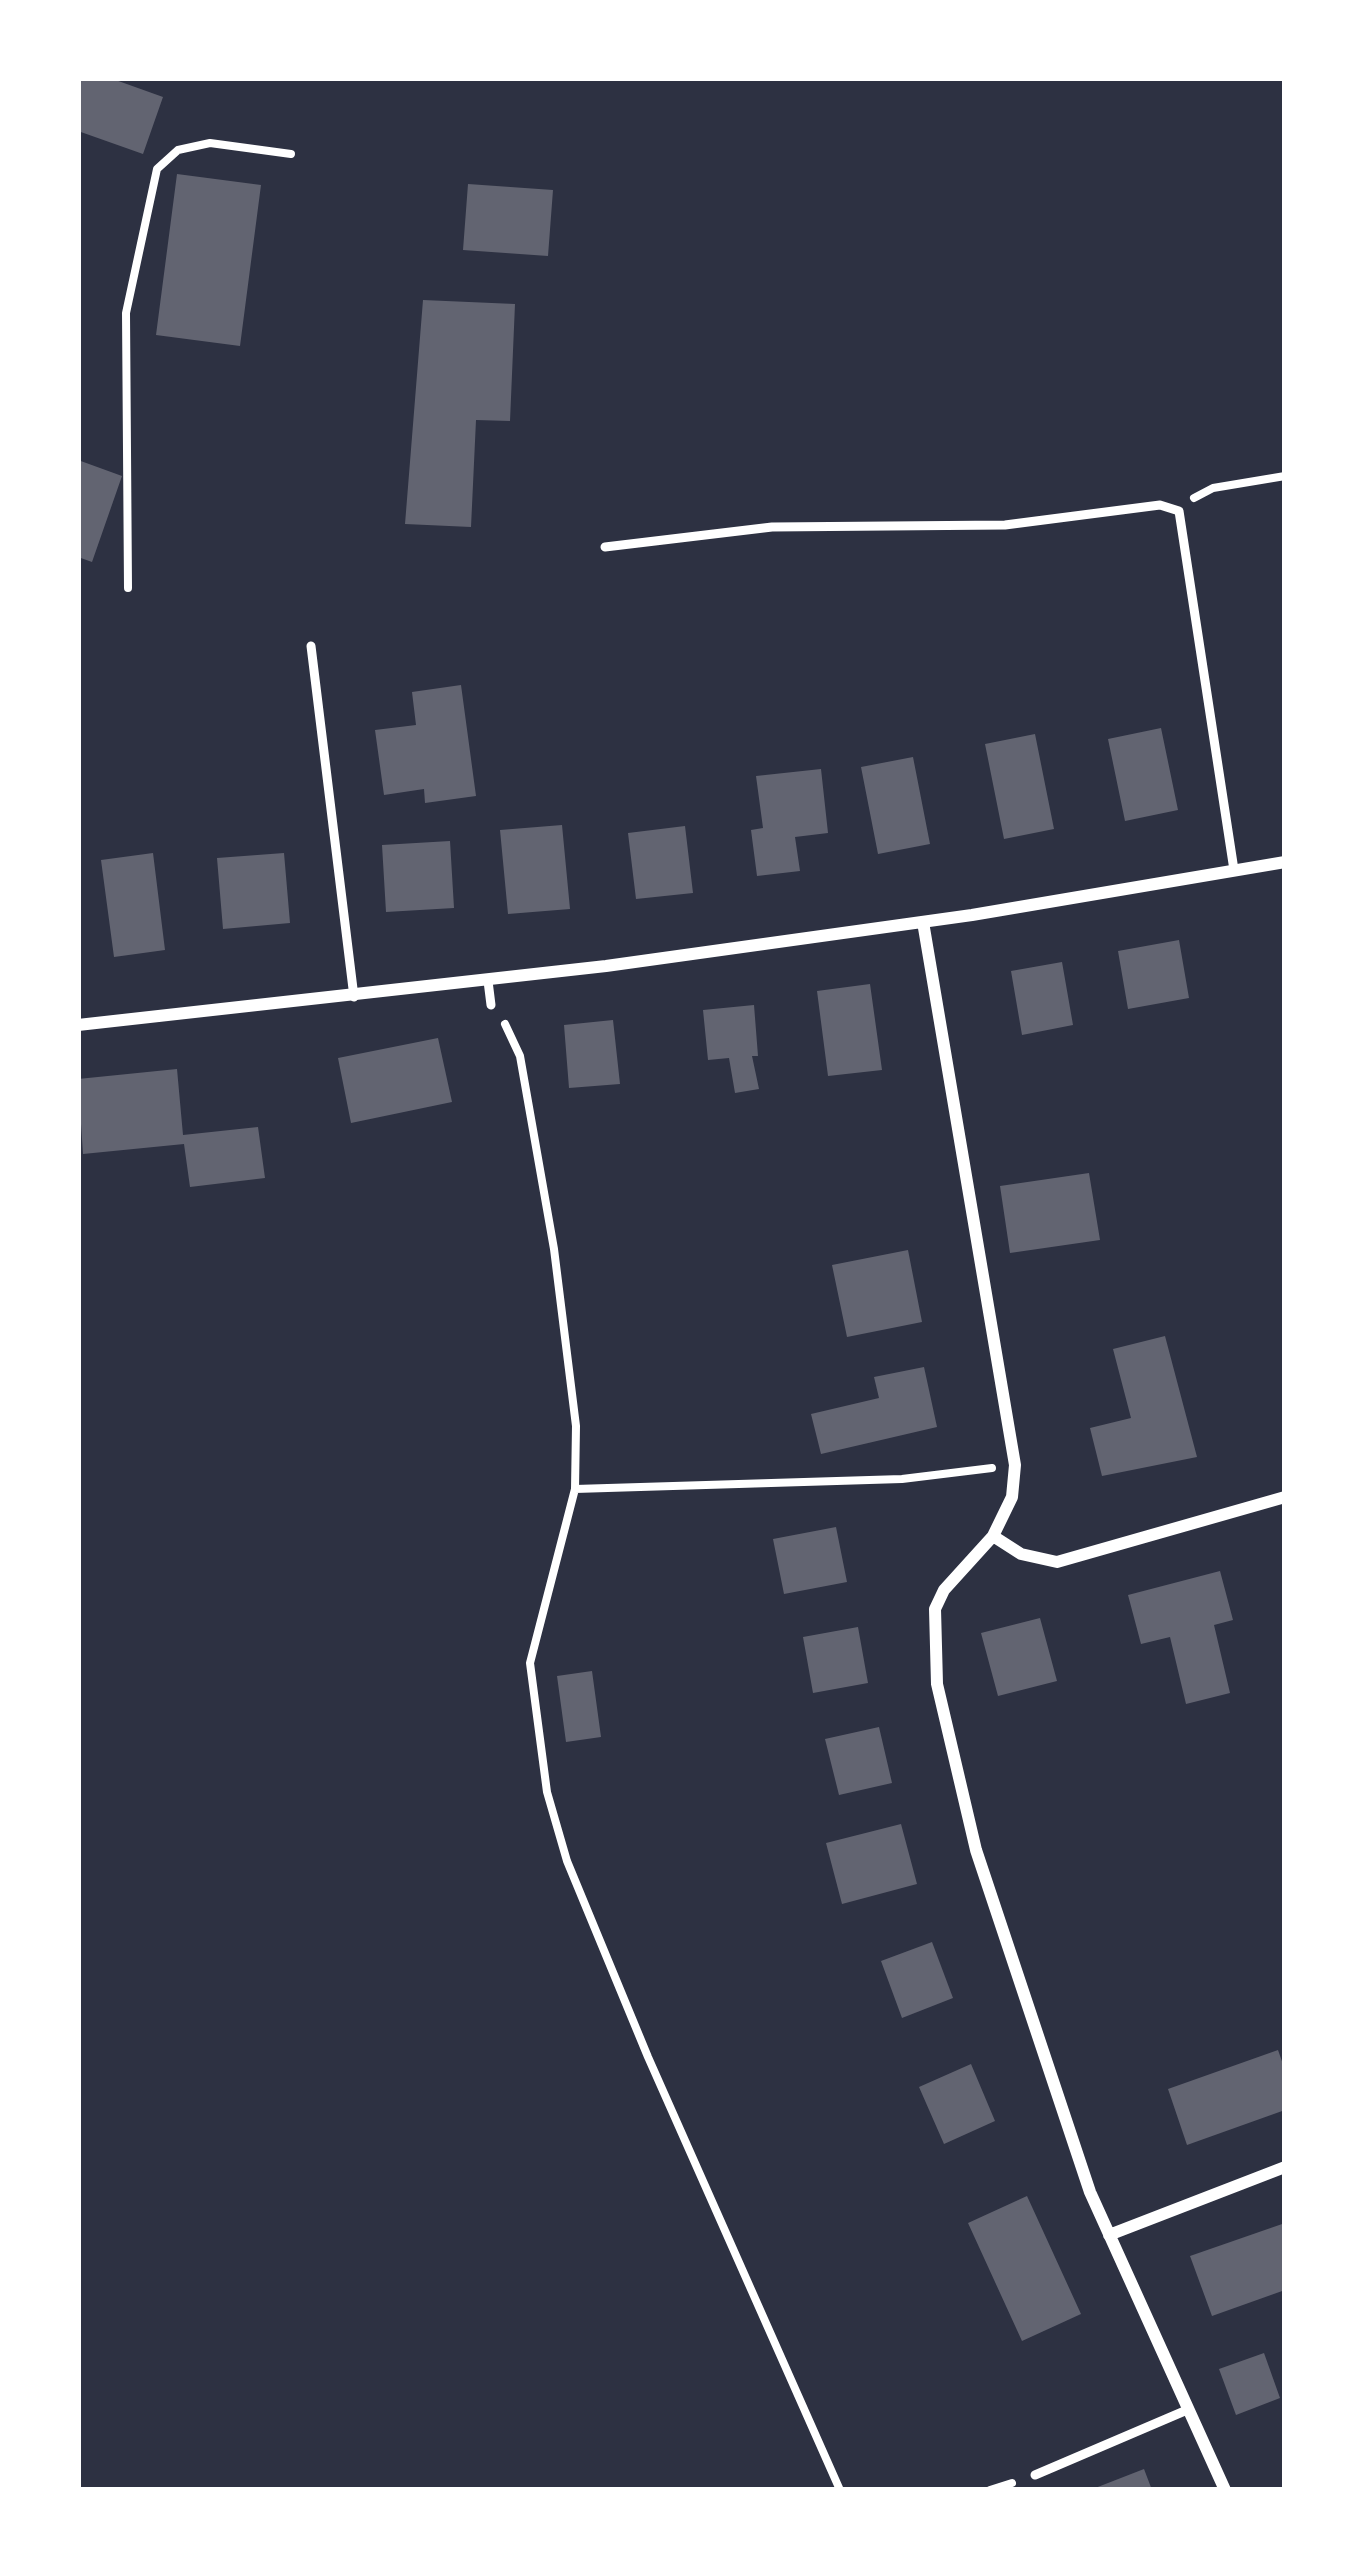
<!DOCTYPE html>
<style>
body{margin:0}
#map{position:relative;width:1363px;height:2568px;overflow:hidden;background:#2d3142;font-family:Inter,sans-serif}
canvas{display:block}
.frame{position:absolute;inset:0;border:81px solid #fff;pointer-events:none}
</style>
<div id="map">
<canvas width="1363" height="2568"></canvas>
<div class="frame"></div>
</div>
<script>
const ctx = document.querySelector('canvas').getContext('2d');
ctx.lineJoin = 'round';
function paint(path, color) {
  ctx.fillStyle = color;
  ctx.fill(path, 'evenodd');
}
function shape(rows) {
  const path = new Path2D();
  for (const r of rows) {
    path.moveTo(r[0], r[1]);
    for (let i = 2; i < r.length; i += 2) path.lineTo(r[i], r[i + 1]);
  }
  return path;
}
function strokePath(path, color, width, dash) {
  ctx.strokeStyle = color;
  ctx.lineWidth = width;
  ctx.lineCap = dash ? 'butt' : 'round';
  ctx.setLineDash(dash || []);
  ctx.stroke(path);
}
paint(shape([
 [78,78,110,78,163,97,143,154,78,131],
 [177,174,261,185,240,346,156,335],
 [468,184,553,190,548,256,463,250],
 [423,300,515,304,510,421,476,420,471,527,405,524],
 [78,460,122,476,92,562,78,557],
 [461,685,476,796,425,803,424,789,384,795,375,730,416,725,412,692],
 [1161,728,1178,810,1125,821,1108,739],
 [1035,734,1054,829,1004,839,985,744],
 [913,757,930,844,878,854,861,767],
 [821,769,828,833,795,837,800,871,757,876,751,830,763,828,756,776],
 [562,825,570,909,508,914,500,830],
 [685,826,693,893,636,899,628,833],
 [450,841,454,908,386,912,382,845],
 [153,853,165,950,114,957,101,860],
 [284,853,290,923,223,929,217,858],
 [1179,940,1189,998,1128,1009,1118,951],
 [1062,962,1073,1025,1022,1035,1011,971],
 [870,984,882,1070,828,1076,817,991],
 [754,1005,758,1056,752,1056,759,1089,735,1093,729,1058,708,1060,703,1010],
 [613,1020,620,1084,569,1088,564,1025],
 [438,1038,452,1102,351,1123,338,1058],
 [177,1069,183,1135,258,1127,265,1178,190,1187,184,1144,83,1154,78,1079],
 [1089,1173,1100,1240,1010,1253,1000,1186],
 [908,1250,922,1322,847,1337,832,1265],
 [1165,1336,1197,1457,1102,1476,1090,1428,1131,1418,1113,1349],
 [924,1367,937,1427,821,1454,811,1414,879,1398,874,1377],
 [836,1527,847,1582,784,1594,773,1539],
 [1220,1571,1233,1620,1214,1625,1230,1693,1186,1704,1170,1637,1141,1644,1128,1595],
 [1040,1618,1057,1681,998,1696,981,1633],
 [858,1627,868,1683,813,1693,803,1637],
 [592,1671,601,1737,566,1742,557,1676],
 [879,1727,892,1783,839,1795,825,1739],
 [901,1824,917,1884,842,1904,826,1843],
 [932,1942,953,1998,902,2018,881,1961],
 [1278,2050,1285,2070,1285,2110,1187,2145,1168,2089],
 [971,2064,995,2121,944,2144,919,2087],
 [1027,2196,1081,2314,1022,2341,968,2223],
 [1285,2223,1285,2290,1212,2316,1190,2256],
 [1264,2353,1280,2398,1236,2415,1219,2369],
 [1144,2469,1152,2490,1090,2490]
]), '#626471');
strokePath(shape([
 [1194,498,1213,488,1285,476],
 [128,588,126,313,157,169,178,150,210,143,291,154],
 [505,1024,520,1056,554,1249,576,1426,575,1489,530,1663,547,1792,567,1861,648,2057,840,2490],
 [575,1489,902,1479,992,1468],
 [990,2490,1012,2483]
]), '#fff', 8);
strokePath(shape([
 [605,547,772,527,1005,525,1160,505,1179,511,1234,870],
 [311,646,354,997],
 [488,981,491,1005],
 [1035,2475,1187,2410]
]), '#fff', 9);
strokePath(shape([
 [923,922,1015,1465,1012,1497,993,1536,944,1590,935,1609,937,1684,976,1850,1090,2192,1225,2490],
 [78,1025,606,966,972,915,1285,862],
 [993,1536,1021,1554,1057,1562,1285,1497],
 [1109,2235,1285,2167]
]), '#fff', 12);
</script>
